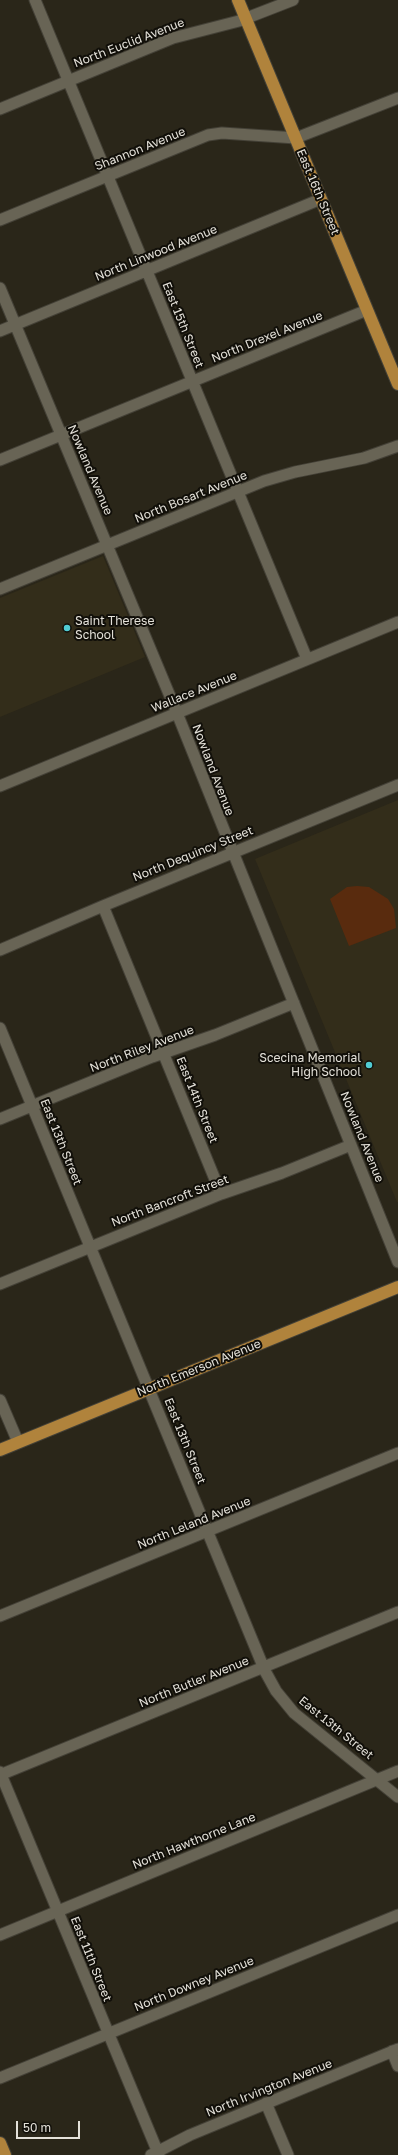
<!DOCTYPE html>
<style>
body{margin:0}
#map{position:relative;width:398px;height:2155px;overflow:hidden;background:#2a2619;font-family:"Golos Text",sans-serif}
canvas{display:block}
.scale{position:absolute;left:16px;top:2121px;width:64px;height:18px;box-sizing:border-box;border:2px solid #e4e1d9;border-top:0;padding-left:5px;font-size:12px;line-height:14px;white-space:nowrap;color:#e4e1d9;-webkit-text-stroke:3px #110f09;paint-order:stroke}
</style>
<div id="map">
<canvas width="398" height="2155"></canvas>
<div class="scale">50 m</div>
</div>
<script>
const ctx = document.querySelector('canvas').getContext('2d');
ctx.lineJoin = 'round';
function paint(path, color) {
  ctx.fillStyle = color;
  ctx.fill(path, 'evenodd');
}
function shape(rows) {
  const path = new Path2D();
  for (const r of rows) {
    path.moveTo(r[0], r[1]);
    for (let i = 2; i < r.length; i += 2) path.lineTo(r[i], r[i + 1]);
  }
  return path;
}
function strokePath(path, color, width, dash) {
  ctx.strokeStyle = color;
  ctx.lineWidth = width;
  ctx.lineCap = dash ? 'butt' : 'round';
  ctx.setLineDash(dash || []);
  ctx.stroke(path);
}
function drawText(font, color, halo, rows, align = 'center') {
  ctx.font = font + ' "Golos Text",sans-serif';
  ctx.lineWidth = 4;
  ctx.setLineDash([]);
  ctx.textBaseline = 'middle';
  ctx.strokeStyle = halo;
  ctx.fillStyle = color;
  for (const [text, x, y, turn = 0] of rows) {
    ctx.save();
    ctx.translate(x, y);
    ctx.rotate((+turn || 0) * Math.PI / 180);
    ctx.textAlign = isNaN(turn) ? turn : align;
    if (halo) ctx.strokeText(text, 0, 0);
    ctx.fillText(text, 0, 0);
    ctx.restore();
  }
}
paint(shape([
 [103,556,145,657,0,717,0,598],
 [398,800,398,1202,397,1202,255,859]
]), '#332d1a');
paint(shape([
 [357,886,369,887,388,899,394,909,396,928,349,946,330,899,347,887]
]), '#592b0e');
const minor = shape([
 [35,0,307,659],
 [0,109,173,38,239,21,293,0],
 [0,220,208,135,222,133,296,138,398,98],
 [0,288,177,713,398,1262],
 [0,331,321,199],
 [0,460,367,310],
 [0,589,264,481,295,472,364,458,398,446],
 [0,786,398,622],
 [103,906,221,1194],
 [0,950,103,906,398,785],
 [0,1028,265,1671,276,1691,294,1713,398,1797],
 [0,1119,152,1057,215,1035,294,1003],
 [0,1284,221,1194,282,1173,351,1145],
 [0,1400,18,1442],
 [0,1616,398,1453],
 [0,1772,159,2155],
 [0,1775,398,1612],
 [0,1935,398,1771],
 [392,2051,398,2066],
 [0,2078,398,1915],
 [266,2103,288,2155],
 [151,2155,190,2135,398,2049]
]);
const major = shape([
 [238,0,398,384],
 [0,1450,398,1287],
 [0,2143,5,2155]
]);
strokePath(minor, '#444137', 13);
strokePath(major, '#444137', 14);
strokePath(minor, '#686455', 11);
strokePath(major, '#b0833c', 12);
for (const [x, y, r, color] of [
 [67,628,4,"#51ccd3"],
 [369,1065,4,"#51ccd3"]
]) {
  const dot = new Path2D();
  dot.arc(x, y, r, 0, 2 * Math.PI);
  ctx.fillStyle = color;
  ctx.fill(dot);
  strokePath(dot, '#110f09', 1.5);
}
drawText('12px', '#e4e1d9', '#110f09', [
 ["North Euclid Avenue",129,43,-21],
 ["Shannon Avenue",140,149,-22],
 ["East 16th Street",318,192,67],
 ["North Linwood Avenue",156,253,-22],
 ["East 15th Street",183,325,68],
 ["North Drexel Avenue",267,337,-22],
 ["Nowland Avenue",90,470,67],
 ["North Bosart Avenue",191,497,-22],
 ["Wallace Avenue",194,692,-22],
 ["Nowland Avenue",213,770,69],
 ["North Dequincy Street",193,854,-22],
 ["North Riley Avenue",142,1049,-21],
 ["East 14th Street",197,1100,68],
 ["Nowland Avenue",362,1137,68],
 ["East 13th Street",61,1142,68],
 ["North Bancroft Street",170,1201,-21],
 ["North Emerson Avenue",199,1368,-22],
 ["East 13th Street",185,1441,68],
 ["North Leland Avenue",194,1523,-22],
 ["North Butler Avenue",194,1682,-22],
 ["East 13th Street",336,1728,39],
 ["North Hawthorne Lane",194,1841,-22],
 ["East 11th Street",91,1959,68],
 ["North Downey Avenue",194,1984,-22],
 ["North Irvington Avenue",269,2088,-22]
]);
drawText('12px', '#e4e1d9', '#110f09', [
 ["Saint Therese",75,621],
 ["School",75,635],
 ["Scecina Memorial",361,1058,"right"],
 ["High School",361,1072,"right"]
], 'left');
</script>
